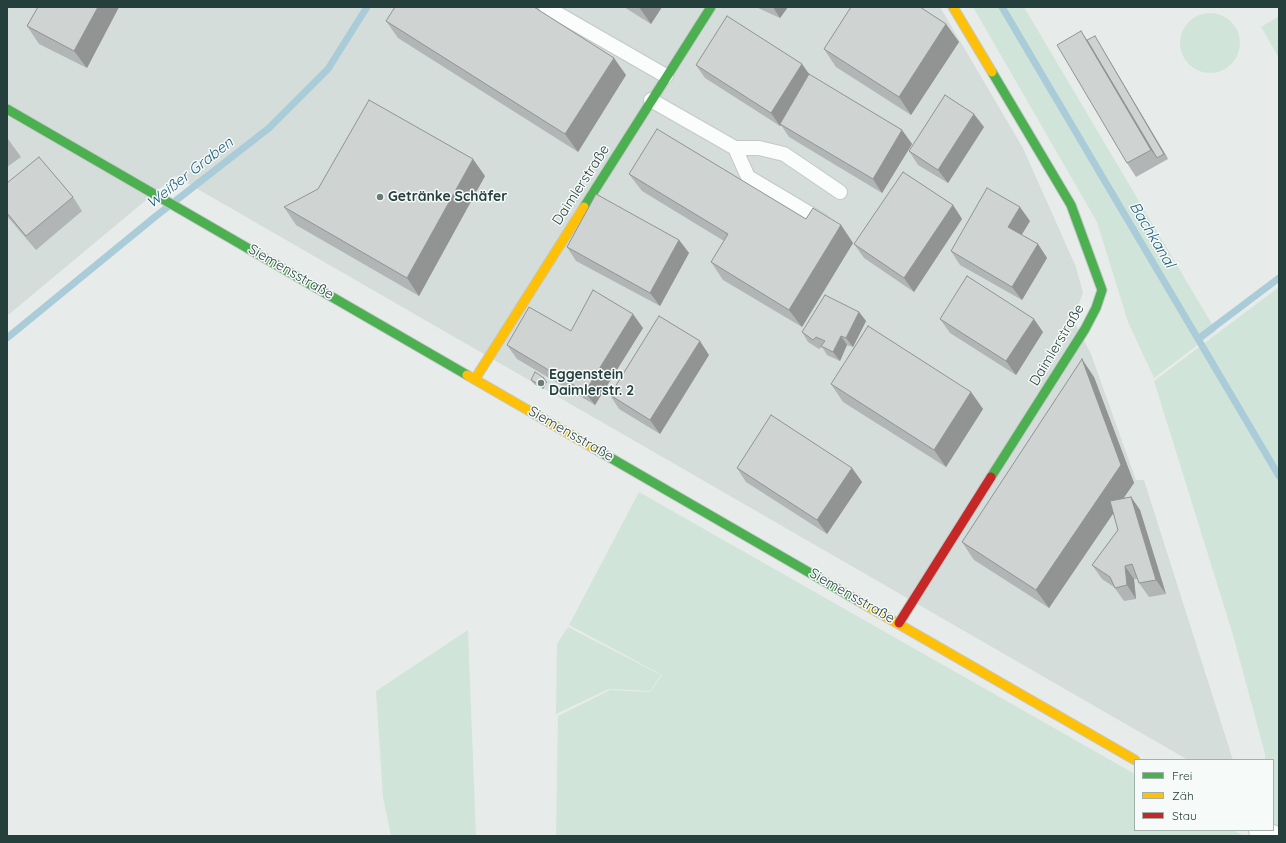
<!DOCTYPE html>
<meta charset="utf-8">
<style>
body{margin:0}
#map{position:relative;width:1286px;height:843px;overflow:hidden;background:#e7ecea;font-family:Quicksand,sans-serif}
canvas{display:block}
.frame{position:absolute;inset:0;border:8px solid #253f3c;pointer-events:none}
.legend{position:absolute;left:1134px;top:759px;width:140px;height:72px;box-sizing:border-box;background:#f6faf9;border:1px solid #a2afad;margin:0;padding:5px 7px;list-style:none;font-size:12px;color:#253f3c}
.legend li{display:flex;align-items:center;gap:8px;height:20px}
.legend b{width:20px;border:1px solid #a2afad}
</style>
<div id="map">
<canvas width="1286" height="843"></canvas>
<div class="frame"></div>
<ul class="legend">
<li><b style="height:5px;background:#4caf50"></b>Frei</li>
<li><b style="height:5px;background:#ffc107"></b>Zäh</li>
<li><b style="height:5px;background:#c62828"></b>Stau</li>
</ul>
</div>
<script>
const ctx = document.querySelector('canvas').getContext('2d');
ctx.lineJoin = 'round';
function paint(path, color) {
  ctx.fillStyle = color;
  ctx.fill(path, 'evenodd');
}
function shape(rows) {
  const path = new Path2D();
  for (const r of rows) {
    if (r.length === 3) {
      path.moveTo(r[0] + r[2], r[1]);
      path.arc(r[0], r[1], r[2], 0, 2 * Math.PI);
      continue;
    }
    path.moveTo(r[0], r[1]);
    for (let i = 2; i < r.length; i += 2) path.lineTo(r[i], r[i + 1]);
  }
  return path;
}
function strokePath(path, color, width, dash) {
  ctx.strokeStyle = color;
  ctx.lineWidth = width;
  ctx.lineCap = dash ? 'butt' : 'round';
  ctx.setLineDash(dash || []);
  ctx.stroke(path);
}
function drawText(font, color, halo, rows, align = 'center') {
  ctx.font = font + ' Quicksand,sans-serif';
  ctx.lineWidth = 3;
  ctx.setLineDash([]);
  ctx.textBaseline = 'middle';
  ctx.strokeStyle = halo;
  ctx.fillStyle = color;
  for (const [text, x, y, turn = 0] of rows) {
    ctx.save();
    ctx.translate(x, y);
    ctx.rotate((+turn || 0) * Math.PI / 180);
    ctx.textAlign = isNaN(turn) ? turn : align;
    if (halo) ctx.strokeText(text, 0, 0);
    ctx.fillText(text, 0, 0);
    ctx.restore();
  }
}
paint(shape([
 [7,7,940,7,1023,148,1076,267,1083,293,1073,319,1091,354,1136,480,1144,480,1233,760,1188,760,175,176,7,316]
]), '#d5dddb');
paint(shape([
 [973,7,1024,7,1216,331,1154,378,1128,322,1097,222],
 [1210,43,30],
 [1279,16,1279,58,1261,27],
 [1279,287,1279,836,1273,830,1273,760,1265,760,1265,754,1233,635,1154,381],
 [639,492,1135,774,1135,830,1233,830,1244,836,556,836,558,716,610,690,650,692,662,675,569,625],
 [568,627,661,675,650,691,609,689,556,714,557,644],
 [468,630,476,836,391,836,383,798,376,691]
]), '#d1e4da');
strokePath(shape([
 [1002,7,1279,476],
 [7,338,156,216,269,128,328,69,367,7],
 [1198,339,1279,278]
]), '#aacbd8', 7);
const lane = shape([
 [546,7,666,76],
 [651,100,735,148,759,148,784,154,840,192],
 [735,148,748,177,822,221]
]);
const street = shape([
 [1260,830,1272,836]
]);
const fast = shape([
 [7,109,467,375],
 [584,207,711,7],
 [597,450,862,603],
 [991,477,1085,329,1096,308,1102,290,1071,205,992,72]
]);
const slow = shape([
 [953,7,992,72],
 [467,375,597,450],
 [475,379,584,207],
 [862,603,1135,760]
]);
const jam = shape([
 [899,623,991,477]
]);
strokePath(lane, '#c4c9c7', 16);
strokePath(street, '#c4c9c7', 24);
strokePath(fast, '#c3c9c8', 11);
strokePath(slow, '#c3c9c8', 11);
strokePath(jam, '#c3c9c8', 11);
strokePath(lane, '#fbfcfc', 14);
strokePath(street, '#fbfcfc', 22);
strokePath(fast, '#4caf50', 9);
strokePath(slow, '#ffc107', 9);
strokePath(jam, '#c62828', 9);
paint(shape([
 [38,7,119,7,87,68,39,44,27,26],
 [624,7,662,7,651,24],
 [756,7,788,7,780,18],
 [386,21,626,75,578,152,398,38],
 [946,24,959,42,911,115,836,67,824,49],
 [1081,31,1087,40,1098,41,1168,159,1136,177,1127,163],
 [802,64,809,75,902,130,912,144,882,193,789,137,781,125,780,126,705,78,696,65],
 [984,127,948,183,918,165,909,151],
 [7,139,8,139,21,157,7,167],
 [629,174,806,219,841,225,853,243,802,327,723,280,711,262,724,241,642,191],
 [485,176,419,296,296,225,284,207],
 [7,183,73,197,82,211,36,250,7,216],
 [953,205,962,219,914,292,864,258,854,244],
 [1030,221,1021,235,1038,244,1047,258,1022,300,960,265,951,251],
 [679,240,689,253,660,306,576,261,567,247],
 [859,312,866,321,853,347,847,345,840,361,827,355,822,347,819,349,808,342,802,332],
 [940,319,1043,332,1016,375,950,333],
 [643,328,595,405,517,359,507,345,571,331],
 [709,355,660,434,619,409,610,395],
 [1094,377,1134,483,1123,498,1131,497,1140,510,1166,594,1149,597,1139,583,1138,579,1134,579,1136,599,1124,601,1114,587,1102,579,1092,565,1118,530,1113,512,1049,608,974,560,962,542],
 [531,380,547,382,543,389,534,384],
 [831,384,971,392,983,409,946,467,843,402],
 [737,468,852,468,862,482,827,534,746,482]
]), '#b2b5b5');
paint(shape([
 [98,7,119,7,87,68,74,51],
 [639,7,662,7,651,24],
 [773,7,788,7,780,18],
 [946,24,959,42,911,115,899,97],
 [1081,31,1090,45,1157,158,1151,150],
 [1095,36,1098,41,1168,159,1164,154],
 [614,58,626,75,578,152,565,134],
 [802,64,812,78,780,124,781,125,780,126,771,113],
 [974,114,984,127,948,183,938,170],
 [902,130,912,144,882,193,873,179],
 [473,159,485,176,419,296,407,278],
 [953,205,962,219,914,292,904,278],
 [1020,207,1030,221,1018,241,1008,227],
 [841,225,853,243,802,327,789,310],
 [679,240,689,253,660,306,650,293],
 [1038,244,1047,258,1022,300,1012,287],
 [859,312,866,321,853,347,846,338],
 [633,314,643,328,595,405,585,392],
 [1034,319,1043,332,1016,375,1006,361],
 [841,336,847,345,840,361,833,352],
 [700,341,709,355,660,434,650,420],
 [1082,359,1094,377,1134,483,1049,608,1036,590],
 [544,378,547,382,543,389,540,385],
 [971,392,983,409,946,467,934,450],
 [852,468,862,482,827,534,817,520],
 [1131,497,1140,510,1166,594,1156,580],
 [1125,566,1134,579,1136,599,1127,585]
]), '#919493');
const building = shape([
 [38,7,98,7,74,51,27,26,38,7],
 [395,7,534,7,614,58,565,134,386,21,395,7],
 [851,7,920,7,946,24,899,97,824,49,851,7],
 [727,16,802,64,771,113,696,65,727,16],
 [1081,31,1151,150,1127,163,1057,45,1081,31],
 [1095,36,1164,154,1157,158,1087,40,1095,36],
 [809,74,902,130,873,179,780,124,809,74],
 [945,95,974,114,938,170,909,151,945,95],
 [369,100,473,159,407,278,284,207,318,189,369,100],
 [657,129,806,219,813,208,841,225,789,310,711,262,728,234,629,174,657,129],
 [39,157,73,197,26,236,7,213,7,183,39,157],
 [903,172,953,205,904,278,854,244,903,172],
 [987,188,1020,207,1008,227,1038,244,1012,287,951,251,987,188],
 [596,194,679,240,650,293,567,247,596,194],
 [967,276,1034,319,1006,361,940,319,967,276],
 [593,290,633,314,585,392,507,345,529,307,571,331,593,290],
 [825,295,859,312,846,338,841,336,833,352,821,346,825,341,816,337,813,340,802,332,825,295],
 [659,316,700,341,650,420,610,395,659,316],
 [868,326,971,392,934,450,831,384,868,326],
 [1082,359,1121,465,1036,590,962,542,1082,359],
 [535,372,544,378,540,385,531,380,535,372],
 [771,415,852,468,817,520,737,468,771,415],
 [1131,497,1156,580,1139,583,1132,564,1125,566,1127,585,1115,588,1110,577,1092,565,1118,530,1110,501,1131,497]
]);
paint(building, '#cfd3d2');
strokePath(building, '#919493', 1);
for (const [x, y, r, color] of [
 [380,197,4,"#697c79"],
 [541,383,4,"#697c79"]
]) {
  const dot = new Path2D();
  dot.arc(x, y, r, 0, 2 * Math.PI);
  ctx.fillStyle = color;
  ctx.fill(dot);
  strokePath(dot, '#f6faf9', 1.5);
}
drawText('14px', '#253f3c', '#f6faf9', [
 ["Daimlerstraße",581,185,-57],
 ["Siemensstraße",291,272,30],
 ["Daimlerstraße",1057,345,-59],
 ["Siemensstraße",571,434,30],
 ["Siemensstraße",852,596,30]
]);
drawText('bold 14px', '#253f3c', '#f6faf9', [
 ["Getränke Schäfer",388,197],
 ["Eggenstein",549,375],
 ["Daimlerstr. 2",549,391]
], 'left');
drawText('italic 15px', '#205e7a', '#f6faf9', [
 ["Weißer Graben",190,173,-38],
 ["Bachkanal",1152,235,59]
]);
</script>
